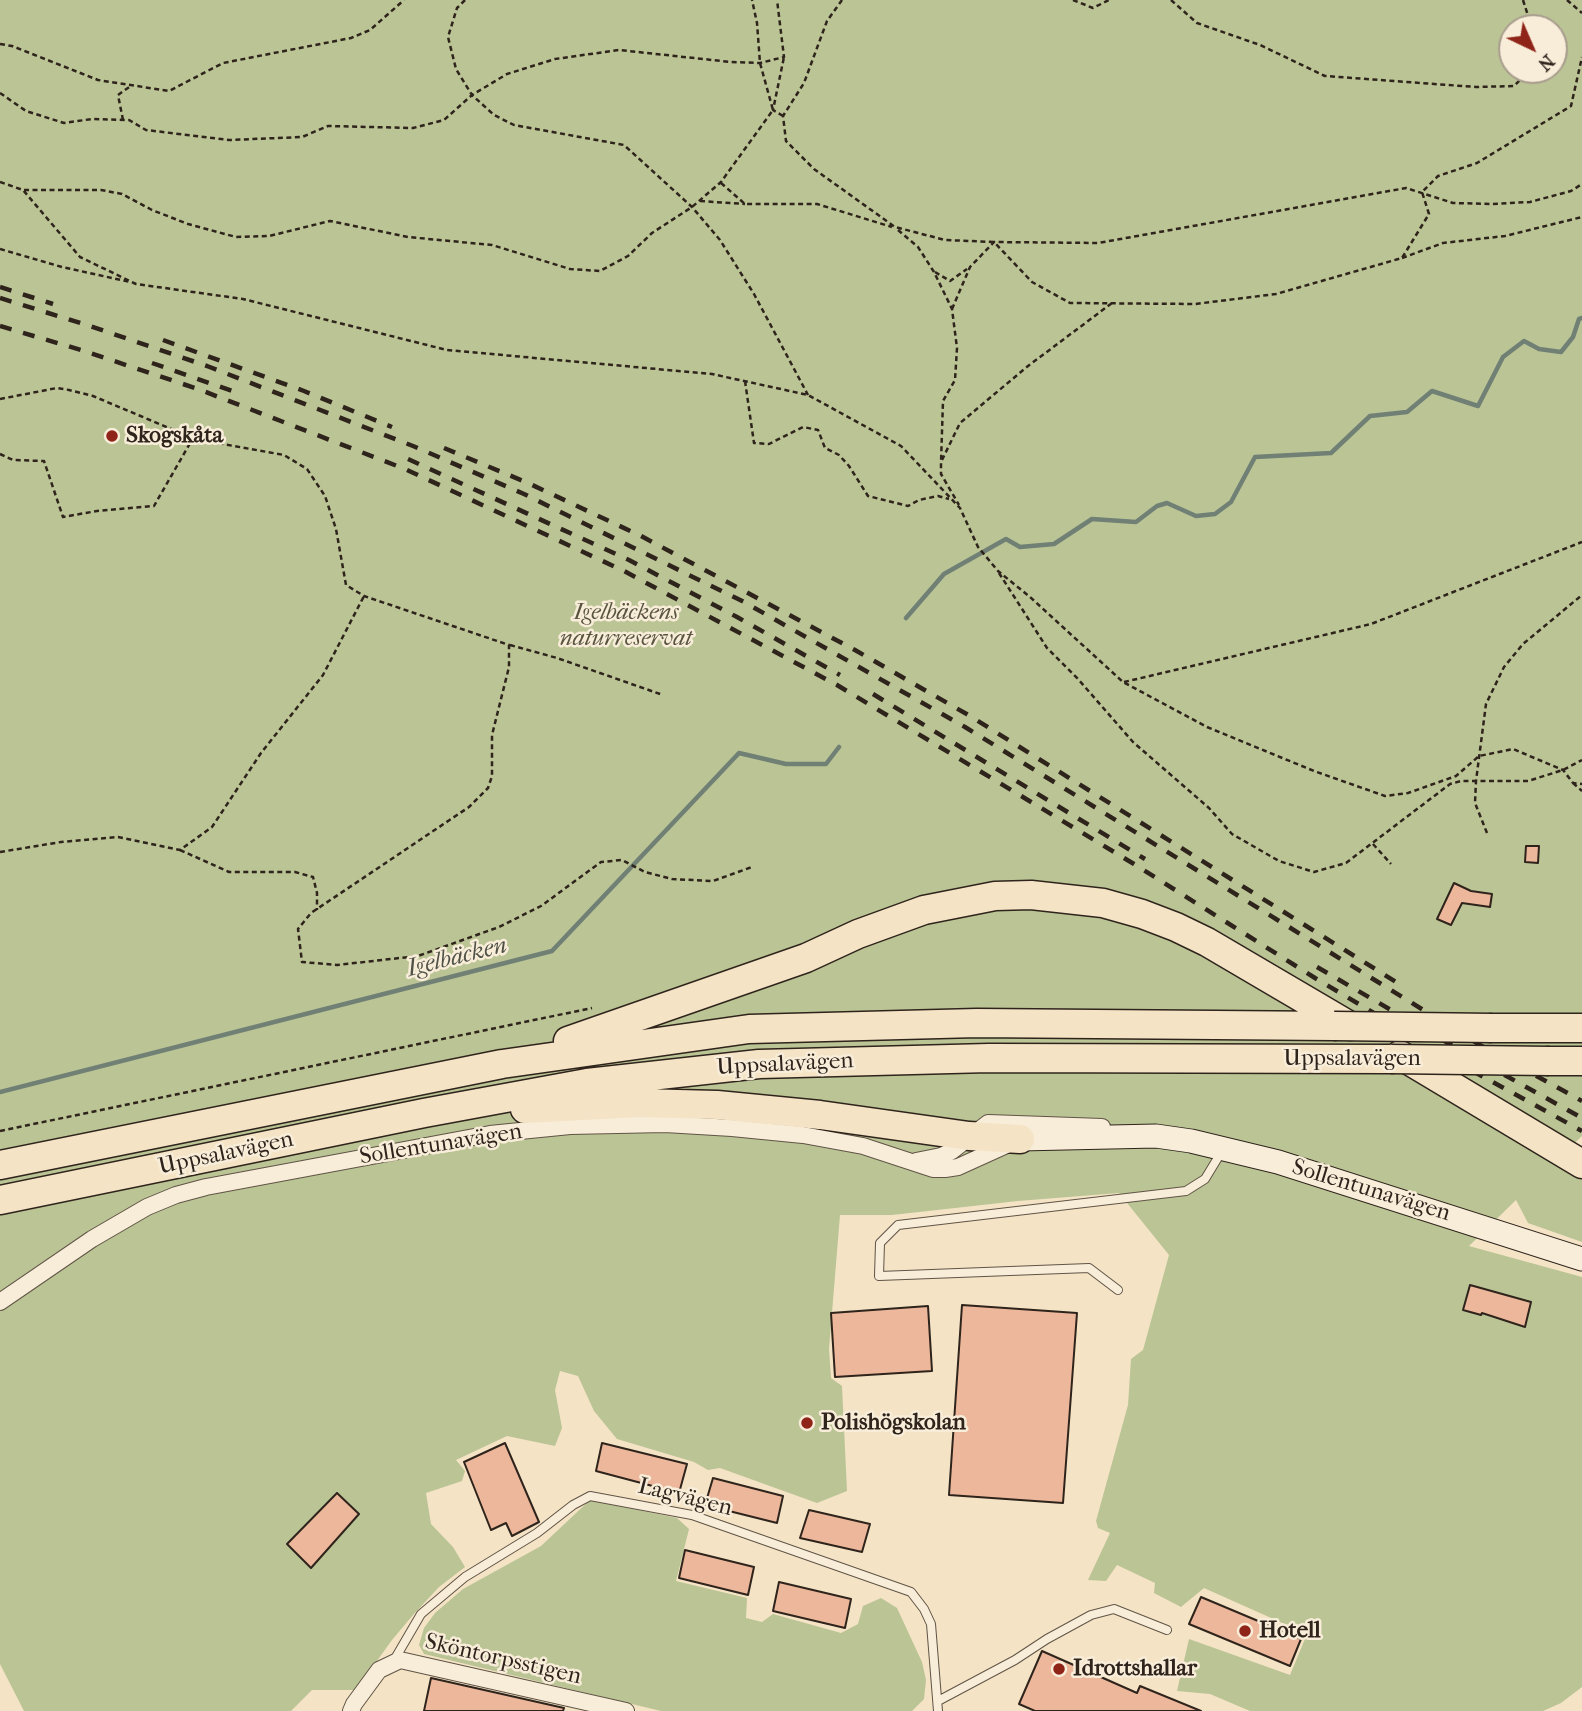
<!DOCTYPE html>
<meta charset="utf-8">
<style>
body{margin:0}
#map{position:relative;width:1582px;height:1711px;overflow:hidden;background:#f4e3c5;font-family:"IM FELL French Canon",serif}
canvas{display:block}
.north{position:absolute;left:1498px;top:14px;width:70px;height:70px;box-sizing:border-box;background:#f8edd9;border:2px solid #a89d8d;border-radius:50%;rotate:136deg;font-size:19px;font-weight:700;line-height:28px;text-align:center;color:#2f241c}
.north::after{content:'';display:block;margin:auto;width:24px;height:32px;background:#8f2418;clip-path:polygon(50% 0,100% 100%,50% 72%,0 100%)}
</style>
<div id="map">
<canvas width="1582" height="1711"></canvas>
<div class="north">N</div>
</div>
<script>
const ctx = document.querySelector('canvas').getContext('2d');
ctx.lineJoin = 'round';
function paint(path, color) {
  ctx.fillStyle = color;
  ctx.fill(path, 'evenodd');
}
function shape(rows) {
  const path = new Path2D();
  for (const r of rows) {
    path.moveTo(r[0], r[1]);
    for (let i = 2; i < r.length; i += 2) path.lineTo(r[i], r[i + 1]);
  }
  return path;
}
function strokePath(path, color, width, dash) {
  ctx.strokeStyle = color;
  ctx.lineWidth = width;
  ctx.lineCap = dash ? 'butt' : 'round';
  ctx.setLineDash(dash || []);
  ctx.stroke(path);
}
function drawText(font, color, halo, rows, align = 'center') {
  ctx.font = font + ' "IM FELL French Canon",serif';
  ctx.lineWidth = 5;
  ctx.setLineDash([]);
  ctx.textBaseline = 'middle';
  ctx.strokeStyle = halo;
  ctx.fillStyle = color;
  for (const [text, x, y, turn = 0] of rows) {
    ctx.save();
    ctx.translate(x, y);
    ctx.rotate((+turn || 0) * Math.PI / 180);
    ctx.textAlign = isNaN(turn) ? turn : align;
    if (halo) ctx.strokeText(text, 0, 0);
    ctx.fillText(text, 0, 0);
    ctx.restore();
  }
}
paint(shape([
 [0,0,1582,0,1582,1136,1556,1161,1582,1179,1582,1242,1528,1223,1516,1200,1469,1246,1582,1277,1582,1687,1561,1703,1543,1711,1250,1711,1210,1694,1177,1691,1189,1639,1290,1675,1307,1634,1204,1588,1181,1607,1154,1593,1155,1583,1117,1565,1106,1581,1088,1580,1110,1533,1098,1528,1096,1521,1128,1405,1131,1359,1143,1350,1169,1255,1119,1193,1018,1201,892,1215,840,1215,829,1349,831,1378,842,1386,847,1491,817,1503,720,1468,708,1470,694,1462,617,1439,594,1411,578,1376,560,1371,555,1390,562,1428,555,1446,507,1436,456,1460,465,1471,462,1481,426,1493,431,1524,453,1547,465,1567,439,1587,413,1615,392,1640,356,1690,312,1690,291,1711,24,1711,0,1664],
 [1512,28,1554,28,1554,70,1512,70],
 [590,1500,677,1518,689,1529,676,1581,747,1598,746,1618,762,1622,773,1614,841,1633,858,1624,863,1606,881,1598,897,1608,922,1662,926,1680,924,1699,912,1711,661,1711,424,1654,419,1645,424,1628,435,1613,463,1589,541,1546]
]), '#bbc495');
strokePath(shape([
 [906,618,944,574,1006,539,1020,547,1054,544,1092,519,1136,522,1157,506,1167,503,1196,516,1215,514,1231,502,1255,457,1331,453,1370,416,1407,412,1432,391,1478,406,1503,357,1524,341,1539,349,1561,352,1573,337,1579,319,1582,318],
 [0,1092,552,951,739,753,786,764,826,764,839,747]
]), '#708075', 4.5);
const building = shape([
 [1526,846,1539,846,1538,863,1525,862,1526,846],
 [1454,883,1471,891,1492,894,1490,907,1462,903,1451,925,1437,919,1454,883],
 [1470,1285,1531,1302,1525,1327,1482,1313,1481,1315,1463,1310,1470,1285],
 [962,1305,1077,1313,1063,1503,949,1495,962,1305],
 [928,1306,932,1371,835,1377,831,1313,928,1306],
 [505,1443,539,1522,512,1536,506,1523,491,1530,464,1462,505,1443],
 [602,1443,687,1464,679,1493,596,1471,602,1443],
 [713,1478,783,1496,777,1523,705,1505,713,1478],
 [337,1493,359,1514,311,1568,287,1544,337,1493],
 [809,1510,870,1524,862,1552,800,1538,809,1510],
 [685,1550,754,1567,748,1595,679,1578,685,1550],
 [779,1582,851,1599,845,1628,773,1611,779,1582],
 [1201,1597,1301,1639,1290,1666,1189,1624,1201,1597],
 [1042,1651,1137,1693,1140,1686,1201,1711,1035,1711,1019,1704,1042,1651],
 [431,1678,564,1708,563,1711,424,1711,431,1678]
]);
paint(building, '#ecb79a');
strokePath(building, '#2f241c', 2);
const lane = shape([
 [1118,1290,1089,1268,879,1276,880,1243,898,1225,1186,1191,1205,1179,1222,1151],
 [393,1662,421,1614,465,1577,537,1533,573,1505,590,1496,692,1515,911,1592,924,1609,931,1624,938,1711],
 [938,1701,1015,1660,1047,1639,1091,1615,1114,1609,1167,1630]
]);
const street = shape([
 [916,1161,941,1156,952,1151,988,1123,1102,1127],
 [0,1302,92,1239,147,1207,176,1195,206,1187,490,1134,570,1126,665,1124,732,1128,803,1135,863,1146,933,1169,945,1169,958,1167,1011,1143],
 [351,1711,354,1704,379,1670,400,1660,626,1711]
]);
const secondary = shape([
 [1020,1139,1156,1136,1191,1141,1278,1162,1582,1259]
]);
const highway = shape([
 [1492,1028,1582,1028],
 [568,1041,806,958,858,934,924,910,995,896,1031,895,1103,903,1142,914,1176,927,1207,942,1350,1026],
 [1400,1055,1582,1164],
 [1549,1061,1582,1061],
 [525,1109,639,1103,717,1105,820,1115,969,1136,1020,1139],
 [0,1165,502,1064,749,1029,977,1023,1334,1026],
 [0,1200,424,1113,587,1083,759,1064,989,1058,1391,1059]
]);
strokePath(lane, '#605446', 10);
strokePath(street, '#605446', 18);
strokePath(secondary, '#2f241c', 25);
strokePath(highway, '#2f241c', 31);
strokePath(shape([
 [465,0,457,8,448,37,456,69,472,95,494,115,514,125,624,145,692,207,720,240,754,294,808,395],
 [842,0,827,21,804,83,783,116,786,141,814,169,895,227,945,240,994,242,1032,282,1070,303,1195,304,1276,294,1402,258,1429,214,1422,192,1438,176,1477,163,1571,106,1582,57],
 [1073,0,1093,8,1109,0],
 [1171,0,1197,23,1260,45,1325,76,1476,87,1514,86,1530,70],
 [1523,0,1532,28],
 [1567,0,1582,13],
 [0,44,12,46,98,80,169,91,223,63,351,38,370,30,404,0],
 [0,93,26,111,64,123,92,119,129,120,146,130,229,140,302,137,328,126,413,128,444,120,472,95,507,74,555,59,619,50,731,62,760,63,784,57,777,0],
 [783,116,773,110,784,57],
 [123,120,118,95,132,85],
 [0,182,23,190,80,257,136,284,243,299,447,350,712,374,808,395,901,446,960,508,978,547,998,571,1030,597,1123,682,1207,727,1314,771,1385,796,1408,793,1456,776,1479,756,1513,749,1563,770,1573,783,1582,784],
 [721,183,745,204,817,204,892,227],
 [24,190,101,190,122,194,152,210,188,224,236,237,269,236,330,221,408,237,492,245,570,269,600,271,628,256,652,233,692,207,721,182,773,110,760,63,757,23,752,0],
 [700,201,745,204],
 [898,230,918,247,934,272,952,309,957,348,955,380,943,401,941,463,941,474,959,505],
 [0,249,62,267,130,282],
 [1402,258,1443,243,1505,236,1582,217],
 [935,272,950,281,967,269],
 [952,309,970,267,994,242,1098,243,1406,188,1453,203,1492,204,1530,202,1571,191,1582,184],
 [745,381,754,443,769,444,803,427,818,430,825,448,839,455,849,466,868,496,908,506,919,500,938,496,949,499],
 [0,399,57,388,69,390,93,396,195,439,284,455,307,469,325,496,336,529,346,585,364,596,509,645,509,667,492,735,492,776,488,788,469,807,311,913,298,929,302,962,337,965,418,956,499,927,541,906,601,862,622,860,645,872,672,879,713,881,752,867],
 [0,454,13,460,44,461,63,517,97,511,154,506,193,438],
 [942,460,960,423,1028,366,1112,303],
 [999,573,1047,648,1078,679,1133,742,1209,808,1232,834,1279,861,1314,872,1346,863,1450,784,1461,781,1528,781,1563,770,1582,760],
 [510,645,557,658,663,695],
 [1124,682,1371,624,1582,542],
 [1573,783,1582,791],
 [1487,833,1475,803,1476,781,1486,704,1504,667,1523,644,1582,595],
 [1373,844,1391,864],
 [180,850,229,872,295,872,313,877,317,893,317,910],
 [0,852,61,842,118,837,180,850,212,827,261,753,323,675,364,596],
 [0,1131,592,1008]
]), '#2f241c', 2.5, [5, 3.5]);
strokePath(lane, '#f8edd9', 8);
strokePath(street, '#f8edd9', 16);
strokePath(secondary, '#f8edd9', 23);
strokePath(highway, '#f4e3c5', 28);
strokePath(shape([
 [0,287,53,304],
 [0,298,90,326,207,366,413,446,524,494,744,602,965,727,1480,1045,1582,1101],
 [0,326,81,350,198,389,405,469,624,571,837,685,1134,864,1315,978,1460,1064,1582,1131],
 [163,340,304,391,392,427],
 [152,363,238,393],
 [444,448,528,483,641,536,855,650,970,716,1404,987],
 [408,459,629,560,737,617,840,675],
 [873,694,1145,859],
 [1317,967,1465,1053,1582,1118]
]), '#2f241c', 4.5, [12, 12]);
const highwayBridge = shape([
 [1334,1026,1492,1028],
 [1391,1059,1549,1061]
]);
strokePath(highwayBridge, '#2f241c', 31, []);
strokePath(highwayBridge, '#f4e3c5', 28);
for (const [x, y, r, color] of [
 [112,436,7,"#8f2418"],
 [807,1423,7,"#8f2418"],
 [1245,1631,7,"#8f2418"],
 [1059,1669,7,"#8f2418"]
]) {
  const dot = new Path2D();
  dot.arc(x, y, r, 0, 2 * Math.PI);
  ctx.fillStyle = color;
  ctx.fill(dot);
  strokePath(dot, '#f8edd9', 2.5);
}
drawText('bold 23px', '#2f241c', '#f8edd9', [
 ["Skogskåta",126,436],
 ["Polishögskolan",821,1423],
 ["Hotell",1259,1631],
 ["Idrottshallar",1073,1669]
], 'left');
drawText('italic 23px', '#595440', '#f8edd9', [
 ["Igelbäckens",626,613],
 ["naturreservat",626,639]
]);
drawText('23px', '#2f241c', '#f8edd9', [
 ["Uppsalavägen",1352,1059],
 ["Uppsalavägen",785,1065,-3],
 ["Sollentunavägen",441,1145,-9],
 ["Uppsalavägen",226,1154,-12],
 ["Sollentunavägen",1371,1191,17],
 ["Lagvägen",685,1498,14],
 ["Sköntorpsstigen",503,1660,13]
]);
drawText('italic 24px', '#505248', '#f8edd9', [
 ["Igelbäcken",457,958,-14]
]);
</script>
